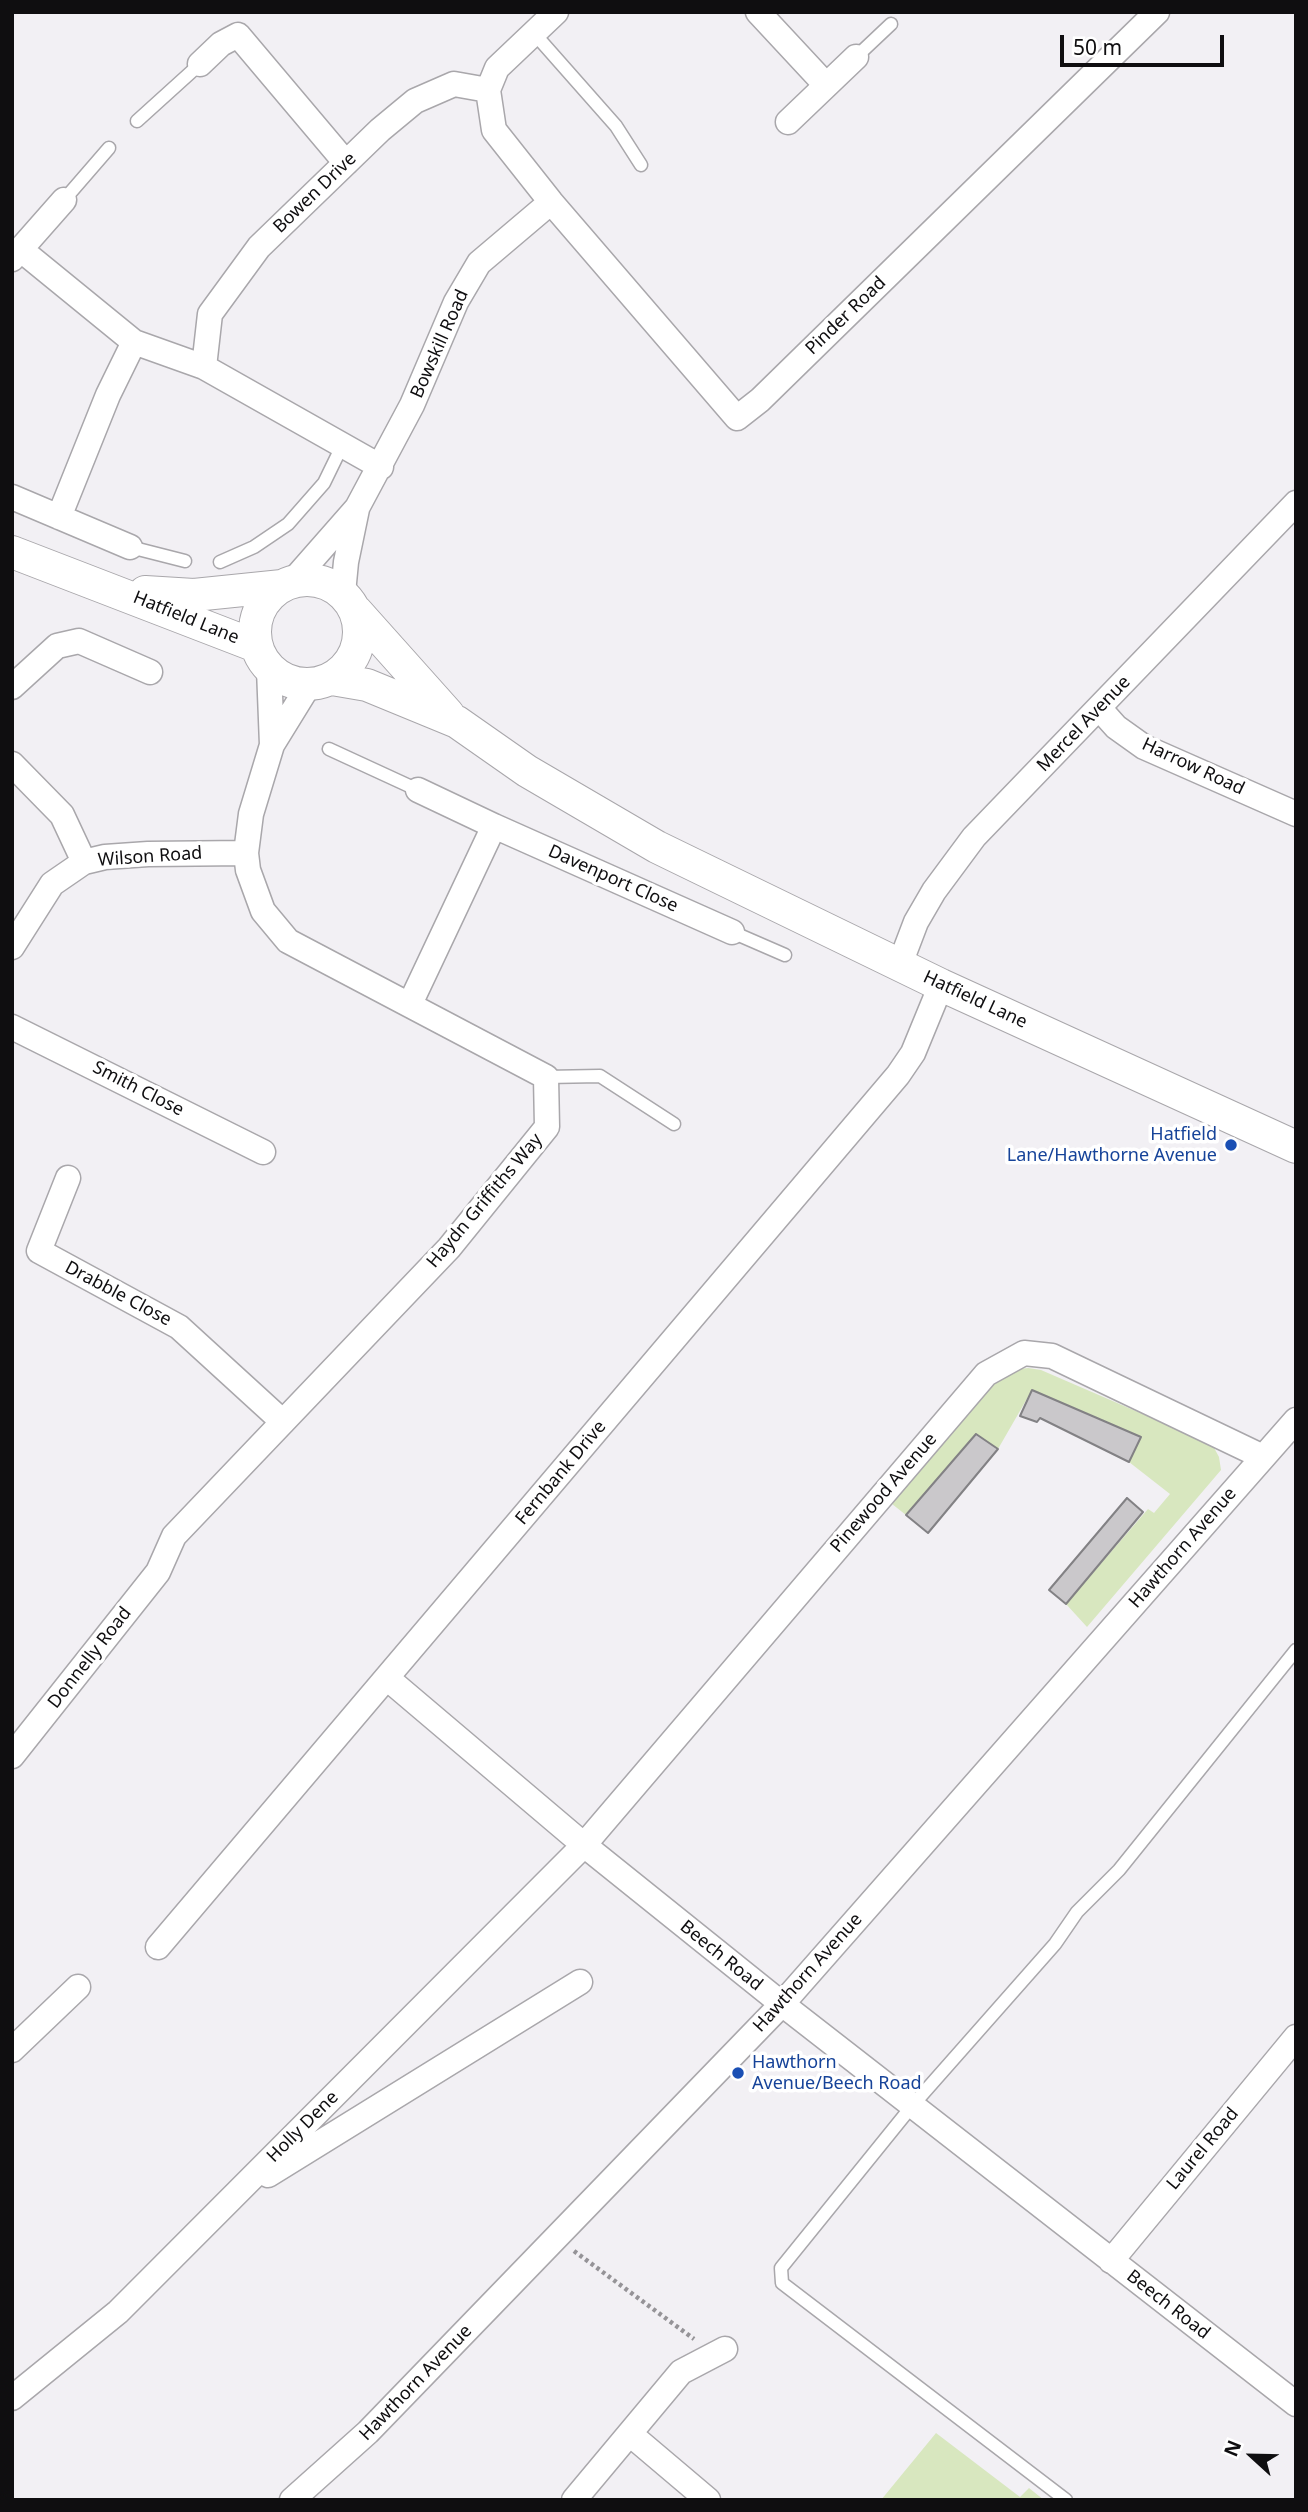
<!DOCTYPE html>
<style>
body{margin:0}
#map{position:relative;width:1308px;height:2512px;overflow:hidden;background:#f2f0f4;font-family:"Noto Sans",sans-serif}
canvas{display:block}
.frame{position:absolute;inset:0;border:14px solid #0f0e10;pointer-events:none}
.north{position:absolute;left:1217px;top:2421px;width:70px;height:70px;-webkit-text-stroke:5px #fff;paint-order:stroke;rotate:292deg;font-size:19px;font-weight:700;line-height:28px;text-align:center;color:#0f0e10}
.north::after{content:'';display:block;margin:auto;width:24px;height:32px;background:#0f0e10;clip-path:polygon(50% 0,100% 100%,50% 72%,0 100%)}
.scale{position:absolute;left:1060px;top:35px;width:164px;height:32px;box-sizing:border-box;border:4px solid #0f0e10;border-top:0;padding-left:9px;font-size:21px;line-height:24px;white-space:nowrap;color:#0f0e10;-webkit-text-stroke:5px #fff;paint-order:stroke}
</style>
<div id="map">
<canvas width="1308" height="2512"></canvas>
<div class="frame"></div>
<div class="north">N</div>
<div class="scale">50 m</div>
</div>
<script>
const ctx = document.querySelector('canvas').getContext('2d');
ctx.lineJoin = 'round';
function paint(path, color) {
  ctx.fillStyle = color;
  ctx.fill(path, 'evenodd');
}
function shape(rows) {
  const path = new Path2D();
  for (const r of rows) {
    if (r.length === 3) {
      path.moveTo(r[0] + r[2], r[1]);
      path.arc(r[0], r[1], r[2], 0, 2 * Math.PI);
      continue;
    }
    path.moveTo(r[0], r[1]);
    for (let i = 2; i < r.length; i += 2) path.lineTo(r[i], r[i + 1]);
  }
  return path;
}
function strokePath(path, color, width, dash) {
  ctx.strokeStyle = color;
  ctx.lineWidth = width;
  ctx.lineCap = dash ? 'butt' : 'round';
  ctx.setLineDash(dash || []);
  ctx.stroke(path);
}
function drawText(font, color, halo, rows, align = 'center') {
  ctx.font = font + ' "Noto Sans",sans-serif';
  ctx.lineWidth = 7;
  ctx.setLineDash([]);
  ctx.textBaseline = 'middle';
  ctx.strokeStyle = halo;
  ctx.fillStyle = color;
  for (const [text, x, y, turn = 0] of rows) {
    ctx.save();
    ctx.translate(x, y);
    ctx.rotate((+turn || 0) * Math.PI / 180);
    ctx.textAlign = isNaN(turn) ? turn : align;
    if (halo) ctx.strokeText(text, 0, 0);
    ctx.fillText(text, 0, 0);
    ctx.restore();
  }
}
paint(shape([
 [1028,1368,1041,1370,1212,1444,1219,1457,1221,1470,1087,1627,1066,1604,1148,1509,1154,1513,1170,1494,1129,1462,1141,1437,1032,1390,998,1449,976,1434,906,1515,892,1504,995,1381,1012,1370],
 [936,2433,1020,2497,1029,2488,1044,2500,881,2500]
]), '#d8e7bf');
const building = shape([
 [1032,1390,1141,1437,1129,1462,1040,1418,1037,1422,1020,1416,1032,1390],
 [976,1434,998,1449,928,1533,906,1515,976,1434],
 [1127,1498,1143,1512,1066,1604,1049,1590,1127,1498]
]);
paint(building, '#cac8cb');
strokePath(building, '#828184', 2);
const service = shape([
 [533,32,616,126,641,165],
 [856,57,891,24],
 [137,121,200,64],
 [64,200,109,148],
 [130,547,185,561],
 [220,562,254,547,288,524,324,483,342,446],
 [329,749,418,790],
 [732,932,785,955],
 [546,1077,600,1076,674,1124],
 [1066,2500,782,2283,781,2268,912,2106,1055,1944,1077,1912,1119,1870,1296,1650]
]);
const minor = shape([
 [556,12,497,68,488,90,494,130,551,202,737,418,760,400,1157,12],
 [758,12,825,84],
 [200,64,221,44,238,35,346,163],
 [788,122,856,57],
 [20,249,134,342,204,367,381,467],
 [12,259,64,200],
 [204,367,210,314,259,247,380,130,415,101,454,84,488,90],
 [12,497,130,547],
 [59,517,108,395,134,342],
 [292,582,357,508,412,405,456,302,479,263,551,202],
 [343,593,346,562,357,509],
 [269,669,272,745],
 [12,687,57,646,79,641,150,672],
 [1099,708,1116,727,1144,747,1296,814],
 [12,764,62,815,84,862],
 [494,826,732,932],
 [12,947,52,884,84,862,105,857,148,854,246,853],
 [900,964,916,922,934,891,974,837,1296,503],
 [410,1004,494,826,418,790],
 [12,1027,263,1152],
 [68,1178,39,1251,179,1327,283,1422],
 [387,1678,584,1845,782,2004,1296,2404],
 [12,1756,158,1572,174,1536,449,1248,547,1127,546,1077,288,941,263,911,248,870,246,853,251,814,272,745,309,685],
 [158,1947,898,1075,913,1053,941,985],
 [12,2050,78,1987],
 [268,2175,580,1982],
 [1111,2261,1296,2037],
 [12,2398,118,2312,584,1845,986,1374,1024,1353,1052,1356,1263,1457],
 [630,2434,708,2500],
 [292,2500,368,2432,782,2004,1296,1420],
 [574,2500,681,2372,725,2349]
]);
const tertiary = shape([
 [12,552,256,646],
 [307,632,52],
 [145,592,194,595,282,586],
 [356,611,448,714],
 [332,679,367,685,457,722,527,771,657,847,941,985,1296,1147]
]);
strokePath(service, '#a9a7ab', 15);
strokePath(minor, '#a9a7ab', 27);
strokePath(tertiary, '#a9a7ab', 34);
strokePath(shape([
 [574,2251,694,2339]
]), '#959397', 4.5, [3.5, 3.5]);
strokePath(service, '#fff', 12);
strokePath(minor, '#fff', 24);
strokePath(tertiary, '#fff', 32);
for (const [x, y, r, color] of [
 [1231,1145,7,"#1a4fb4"],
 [738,2073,7,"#1a4fb4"]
]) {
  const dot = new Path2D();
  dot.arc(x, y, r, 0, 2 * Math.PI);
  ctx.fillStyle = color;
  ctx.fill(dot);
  strokePath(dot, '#fff', 2.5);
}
drawText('18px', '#0f0e10', '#fff', [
 ["Bowen Drive",315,193,-44],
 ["Pinder Road",846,316,-44],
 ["Bowskill Road",440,344,-66],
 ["Hatfield Lane",186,618,22],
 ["Mercel Avenue",1084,724,-46],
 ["Harrow Road",1193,767,25],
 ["Wilson Road",150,857,-4],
 ["Davenport Close",613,879,24],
 ["Hatfield Lane",975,1000,25],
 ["Smith Close",138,1089,27],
 ["Haydn Griffiths Way",485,1201,-50],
 ["Drabble Close",118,1294,28],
 ["Fernbank Drive",561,1473,-50],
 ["Pinewood Avenue",884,1493,-49],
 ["Hawthorn Avenue",1183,1548,-49],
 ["Donnelly Road",90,1658,-52],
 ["Beech Road",721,1956,39],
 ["Hawthorn Avenue",808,1973,-48],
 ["Holly Dene",303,2127,-45],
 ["Laurel Road",1203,2149,-50],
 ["Beech Road",1168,2305,38],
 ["Hawthorn Avenue",416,2383,-46]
]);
drawText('18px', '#164399', '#fff', [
 ["Hatfield",1217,1135],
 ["Lane/Hawthorne Avenue",1217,1156],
 ["Hawthorn",752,2063,"left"],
 ["Avenue/Beech Road",752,2084,"left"]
], 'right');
</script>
